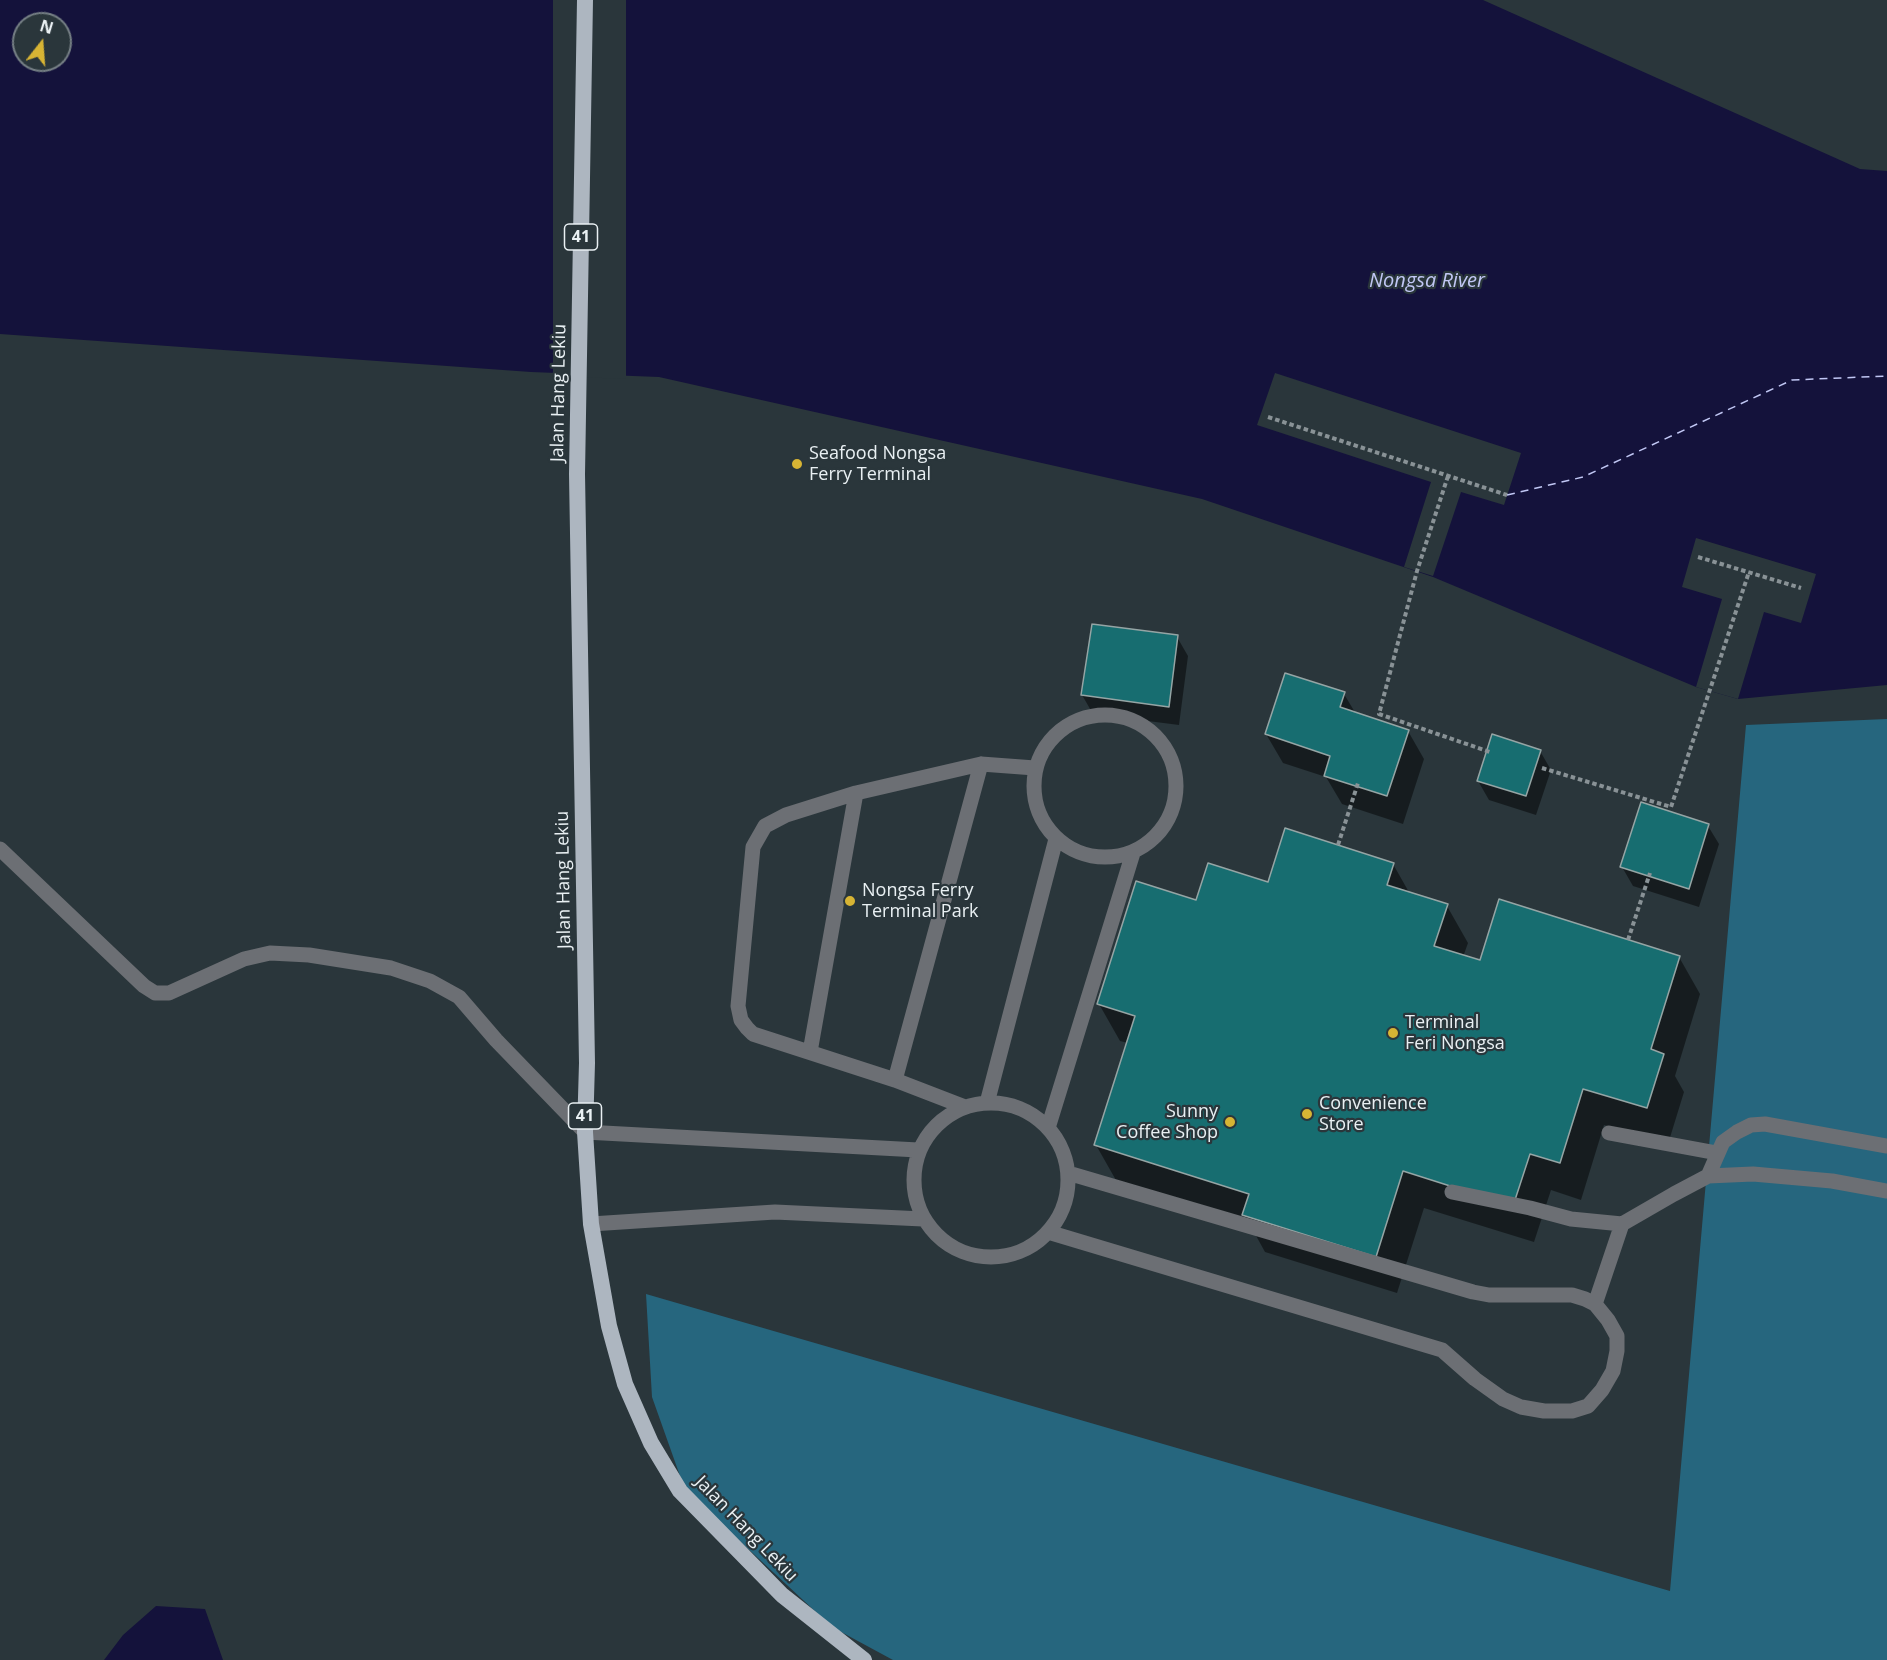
<!DOCTYPE html>
<style>
body{margin:0}
#map{position:relative;width:1887px;height:1660px;overflow:hidden;background:#2a363b;font-family:"Open Sans",sans-serif}
canvas{display:block}
.north{position:absolute;left:12px;top:12px;width:60px;height:60px;box-sizing:border-box;background:#2a363b;border:2px solid #768085;border-radius:50%;rotate:17deg;font-size:16px;font-weight:700;line-height:24px;text-align:center;color:#e9f0f3}
.north::after{content:'';display:block;margin:auto;width:21px;height:27px;background:#d7b434;clip-path:polygon(50% 0,100% 100%,50% 72%,0 100%)}
</style>
<div id="map">
<canvas width="1887" height="1660"></canvas>
<div class="north">N</div>
</div>
<script>
const ctx = document.querySelector('canvas').getContext('2d');
ctx.lineJoin = 'round';
function paint(path, color) {
  ctx.fillStyle = color;
  ctx.fill(path, 'evenodd');
}
function shape(rows) {
  const path = new Path2D();
  for (const r of rows) {
    if (r.length === 3) {
      path.moveTo(r[0] + r[2], r[1]);
      path.arc(r[0], r[1], r[2], 0, 2 * Math.PI);
      continue;
    }
    path.moveTo(r[0], r[1]);
    for (let i = 2; i < r.length; i += 2) path.lineTo(r[i], r[i + 1]);
  }
  return path;
}
function strokePath(path, color, width, dash) {
  ctx.strokeStyle = color;
  ctx.lineWidth = width;
  ctx.lineCap = dash ? 'butt' : 'round';
  ctx.setLineDash(dash || []);
  ctx.stroke(path);
}
function drawText(font, color, halo, rows, align = 'center') {
  ctx.font = font + ' "Open Sans",sans-serif';
  ctx.lineWidth = 4.5;
  ctx.setLineDash([]);
  ctx.textBaseline = 'middle';
  ctx.strokeStyle = halo;
  ctx.fillStyle = color;
  for (const [text, x, y, turn = 0] of rows) {
    ctx.save();
    ctx.translate(x, y);
    ctx.rotate((+turn || 0) * Math.PI / 180);
    ctx.textAlign = isNaN(turn) ? turn : align;
    if (halo) ctx.strokeText(text, 0, 0);
    ctx.fillText(text, 0, 0);
    ctx.restore();
  }
}
paint(shape([
 [1887,719,1887,1660,893,1660,832,1627,685,1490,652,1397,646,1294,1670,1591,1746,725]
]), '#26667e');
paint(shape([
 [0,0,1483,0,1860,169,1887,171,1887,685,1738,699,1696,687,1433,577,1202,499,659,377,531,372,0,334],
 [24,24,60,24,60,60,24,60],
 [156,1606,205,1609,223,1660,104,1660,123,1635]
]), '#14123b');
paint(shape([
 [553,0,626,0,626,379,553,376],
 [1275,373,1521,453,1504,505,1461,492,1433,576,1404,567,1431,482,1257,425],
 [1696,538,1816,574,1801,623,1764,612,1738,699,1696,687,1722,599,1682,587]
]), '#2a363b');
paint(shape([
 [1177,637,1188,656,1179,725,1093,714,1082,695],
 [1344,694,1356,714,1408,731,1424,759,1403,824,1342,804,1326,777,1283,763,1266,734],
 [1540,751,1551,770,1536,815,1489,800,1478,781],
 [1708,826,1719,844,1699,907,1633,886,1622,867],
 [1393,864,1410,894,1447,906,1468,943,1463,957,1481,962,1679,957,1700,994,1675,1076,1684,1092,1668,1144,1604,1125,1581,1200,1551,1190,1534,1242,1424,1208,1397,1293,1265,1252,1249,1223,1117,1182,1096,1145,1128,1043,1120,1041,1099,1004,1197,902,1269,883]
]), '#0007');
strokePath(shape([
 [1507,495,1583,477,1792,380,1887,376]
]), '#c1c7f4', 1.5, [8, 6]);
const building = shape([
 [1092,624,1178,635,1169,707,1081,695,1092,624],
 [1285,673,1345,692,1340,707,1409,730,1387,796,1324,776,1330,756,1265,734,1285,673],
 [1492,734,1541,750,1526,796,1477,781,1492,734],
 [1641,802,1709,824,1689,889,1620,867,1641,802],
 [1285,828,1394,863,1387,885,1448,904,1434,946,1480,960,1499,899,1680,956,1651,1049,1664,1054,1647,1108,1583,1089,1560,1163,1530,1154,1513,1206,1403,1171,1376,1257,1242,1215,1249,1194,1094,1145,1135,1016,1097,1004,1136,881,1196,900,1208,863,1268,882,1285,828]
]);
paint(building, '#176d70');
strokePath(building, '#95a5a5', 1.5);
strokePath(shape([
 [1268,417,1507,495],
 [1448,476,1417,571,1379,714,1490,752],
 [1698,557,1801,588],
 [1542,768,1671,807,1749,572],
 [1338,845,1358,783],
 [1628,940,1650,873]
]), '#899296', 4, [4.5, 3]);
strokePath(shape([
 [1105,786,71],
 [0,849,144,986,155,993,169,993,244,959,270,953,309,955,391,968,430,981,459,997,496,1040,585,1132,918,1150],
 [810,1052,856,793],
 [895,1080,981,764],
 [987,1103,1056,839],
 [991,1180,77],
 [965,1107,895,1080,753,1034,747,1028,741,1020,738,1006,753,847,765,826,786,815,856,793,981,764,1035,768],
 [1048,1128,1133,853],
 [1609,1133,1717,1153],
 [1708,1176,1723,1142,1737,1132,1751,1125,1765,1124,1887,1146],
 [1452,1192,1530,1208,1571,1219,1622,1224],
 [591,1224,775,1212,923,1219],
 [1048,1232,1442,1350,1475,1379,1503,1399,1521,1407,1544,1411,1572,1411,1588,1406,1602,1390,1613,1371,1617,1351,1617,1336,1608,1320,1595,1304,1585,1299,1572,1295,1489,1295,1473,1292,1068,1173],
 [1595,1304,1622,1224,1674,1194,1708,1176,1753,1174,1832,1181,1887,1191]
]), '#6c6f74', 15);
strokePath(shape([
 [585,0,577,474,587,1063,585,1132,591,1224,609,1326,625,1384,651,1443,680,1491,782,1595,864,1660]
]), '#adb6c0', 16);
for (const [x, y, r, color] of [
 [797,464,6,"#d7b434"],
 [850,901,6,"#d7b434"],
 [1393,1033,6,"#d7b434"],
 [1307,1114,6,"#d7b434"],
 [1230,1122,6,"#d7b434"]
]) {
  const dot = new Path2D();
  dot.arc(x, y, r, 0, 2 * Math.PI);
  ctx.fillStyle = color;
  ctx.fill(dot);
  strokePath(dot, '#2a363b', 2);
}
for (const [x, y, w] of [
 [581,237,33],
 [585,1116,33]
]) {
  const box = new Path2D();
  box.roundRect(x - w / 2, y - 13, w, 26, 4.5);
  ctx.fillStyle = '#2a363b';
  ctx.fill(box);
  strokePath(box, '#e9f0f3', 1.5);
}
drawText('bold 16px', '#e9f0f3', null, [
 ["41",581,237],
 ["41",585,1116]
]);
drawText('18px', '#e9f0f3', '#2a363b', [
 ["Jalan Hang Lekiu",559,393,-89],
 ["Jalan Hang Lekiu",564,880,-91],
 ["Jalan Hang Lekiu",746,1529,46]
]);
drawText('18px', '#e9f0f3', '#2a363b', [
 ["Seafood Nongsa",809,454],
 ["Ferry Terminal",809,475],
 ["Nongsa Ferry",862,891],
 ["Terminal Park",862,912],
 ["Terminal",1405,1023],
 ["Feri Nongsa",1405,1044],
 ["Convenience",1319,1104],
 ["Store",1319,1125],
 ["Sunny",1218,1112,"right"],
 ["Coffee Shop",1218,1133,"right"]
], 'left');
drawText('italic 20px', '#c1c7f4', '#2a363b', [
 ["Nongsa River",1427,281]
]);
</script>
